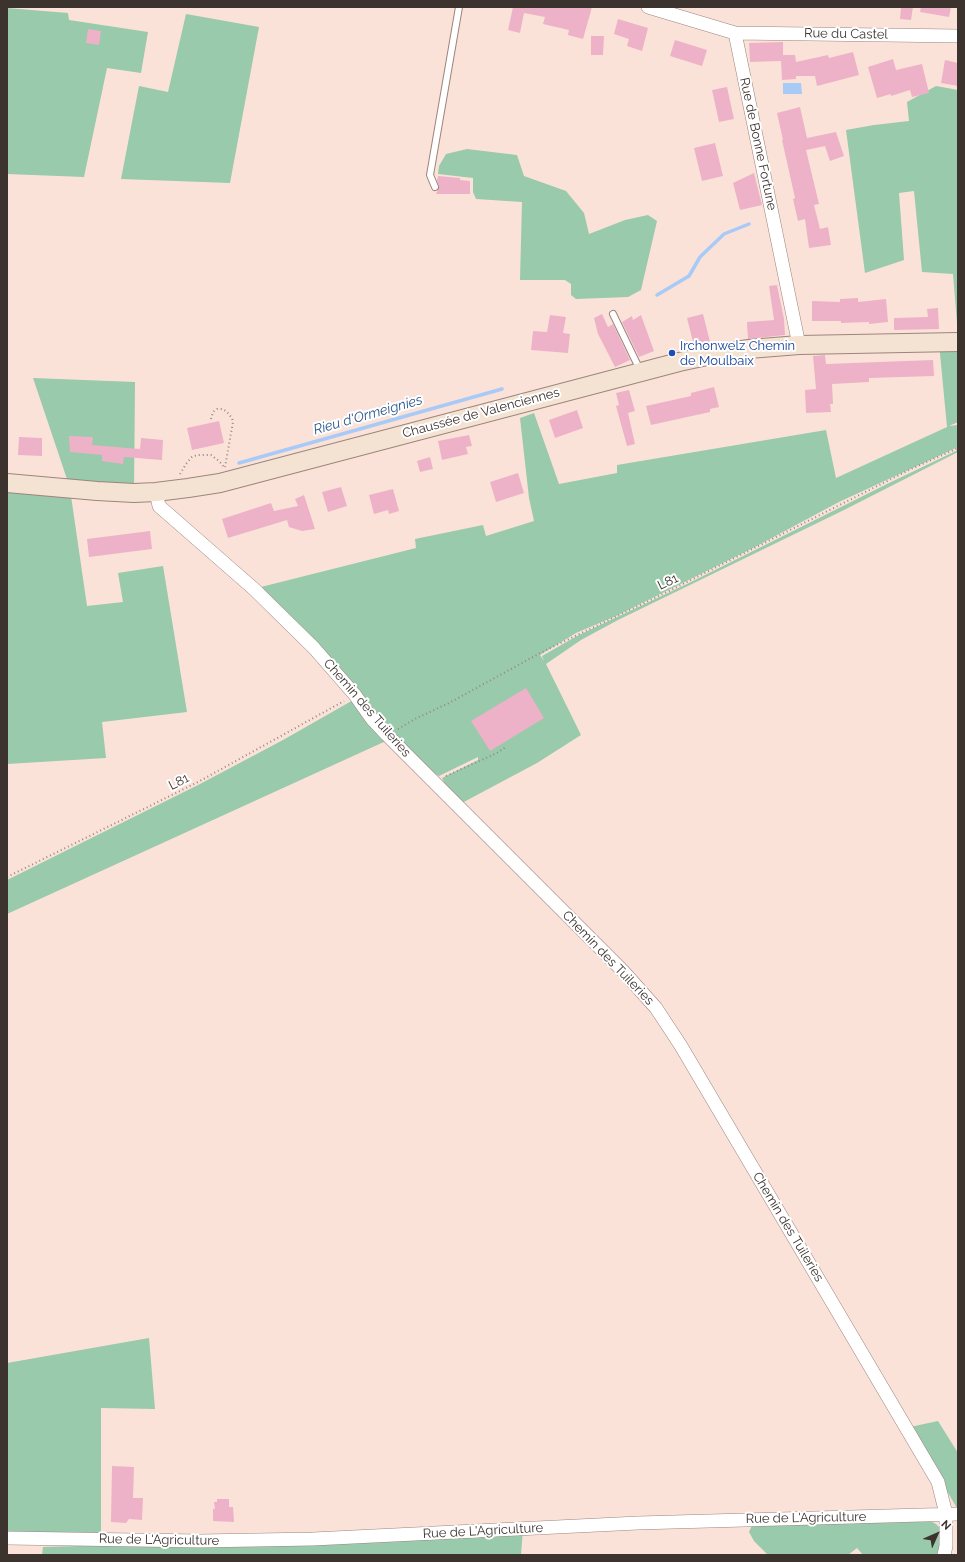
<!DOCTYPE html>
<meta charset="utf-8">
<style>
body{margin:0}
#map{position:relative;width:965px;height:1562px;overflow:hidden;background:#fbe2d8;font-family:Raleway,sans-serif}
canvas{display:block}
.frame{position:absolute;inset:0;border:8px solid #3c322e;pointer-events:none}
.north{position:absolute;left:917px;top:1514px;width:40px;height:40px;-webkit-text-stroke:3px #fff;paint-order:stroke;rotate:45deg;font-size:11px;font-weight:700;line-height:16px;text-align:center;color:#3c322e}
.north::after{content:'';display:block;margin:auto;width:14px;height:18px;background:#3c322e;clip-path:polygon(50% 0,100% 100%,50% 72%,0 100%)}
</style>
<div id="map">
<canvas width="965" height="1562"></canvas>
<div class="frame"></div>
<div class="north">N</div>
</div>
<script>
const ctx = document.querySelector('canvas').getContext('2d');
ctx.lineJoin = 'round';
function paint(path, color) {
  ctx.fillStyle = color;
  ctx.fill(path, 'evenodd');
}
function shape(rows) {
  const path = new Path2D();
  for (const r of rows) {
    path.moveTo(r[0], r[1]);
    for (let i = 2; i < r.length; i += 2) path.lineTo(r[i], r[i + 1]);
  }
  return path;
}
function strokePath(path, color, width, dash) {
  ctx.strokeStyle = color;
  ctx.lineWidth = width;
  ctx.lineCap = dash ? 'butt' : 'round';
  ctx.setLineDash(dash || []);
  ctx.stroke(path);
}
function drawText(font, color, halo, rows, align = 'center') {
  ctx.font = font + ' Raleway,sans-serif';
  ctx.lineWidth = 4;
  ctx.setLineDash([]);
  ctx.textBaseline = 'middle';
  ctx.strokeStyle = halo;
  ctx.fillStyle = color;
  for (const [text, x, y, turn = 0] of rows) {
    ctx.save();
    ctx.translate(x, y);
    ctx.rotate((+turn || 0) * Math.PI / 180);
    ctx.textAlign = isNaN(turn) ? turn : align;
    if (halo) ctx.strokeText(text, 0, 0);
    ctx.fillText(text, 0, 0);
    ctx.restore();
  }
}
paint(shape([
 [7,8,68,13,69,20,148,32,141,73,107,68,84,177,7,174],
 [186,14,259,27,230,183,121,179,139,86,168,92],
 [936,86,958,90,958,335,953,274,922,272,914,191,899,193,904,260,865,273,846,130,874,125,909,121,907,102],
 [467,149,517,155,524,176,566,191,584,213,589,234,625,220,648,215,657,221,641,290,628,297,576,299,571,295,571,284,565,280,520,280,522,202,476,199,473,192,473,178,438,174,439,166,446,154],
 [958,342,958,422,949,426,958,425,958,447,839,502,753,548,616,616,576,633,540,655,544,661,542,656,577,636,689,583,887,484,958,450,958,452,844,510,618,620,581,640,546,664,581,735,537,763,460,804,445,784,442,778,478,760,478,757,439,776,421,765,257,588,416,548,415,539,483,525,486,536,534,521,529,498,520,418,534,413,559,484,617,473,617,465,826,430,836,478,947,427,939,343],
 [33,378,135,382,134,493,70,489,87,606,123,602,118,573,163,566,187,712,102,722,106,758,7,764,7,483,70,488],
 [355,699,386,741,7,914,7,880,200,784,283,740],
 [149,1338,155,1409,101,1408,101,1535,7,1535,7,1363],
 [938,1421,958,1453,958,1510,910,1427],
 [927,1519,936,1524,943,1531,944,1555,863,1555,857,1548,848,1555,768,1555,754,1541,749,1532,753,1523],
 [523,1529,521,1555,42,1555,43,1547,342,1538]
]), '#98caab');
paint(shape([
 [783,83,801,83,802,94,783,94]
]), '#a7caf7');
strokePath(shape([
 [657,295,689,276,700,257,724,234,749,224],
 [239,463,502,389]
]), '#a7caf7', 3.5);
paint(shape([
 [513,7,592,7,583,39,568,35,569,30,543,24,545,17,524,13,520,33,508,30],
 [901,7,913,7,911,20,900,19],
 [921,7,951,7,949,17,920,12],
 [618,19,648,28,642,51,627,46,629,39,614,34],
 [88,29,101,31,99,45,86,43],
 [591,36,604,36,603,55,591,55],
 [675,40,707,50,702,66,670,56],
 [783,42,783,55,795,55,796,62,828,55,829,58,853,52,859,75,817,86,815,76,796,76,796,79,782,80,781,61,750,62,749,43],
 [893,59,896,70,922,64,929,93,912,97,910,90,891,96,891,94,877,98,868,67],
 [945,60,958,63,958,86,941,83],
 [727,87,734,119,719,122,712,90],
 [800,107,807,138,836,132,844,156,830,161,825,146,806,150,819,204,814,205,820,229,828,227,831,245,809,248,805,219,798,221,793,199,795,198,782,140,783,140,777,113],
 [715,143,723,176,702,181,694,148],
 [754,173,762,205,740,210,733,183],
 [438,176,460,178,460,180,470,181,470,194,436,194,439,187,437,181],
 [777,285,784,319,785,335,748,339,747,322,774,320,769,286],
 [858,298,858,302,886,299,888,322,869,324,869,322,841,323,841,321,812,321,812,301,840,302,840,299],
 [938,308,939,329,894,330,894,318,928,317,927,309],
 [602,314,608,327,613,324,630,360,615,367,598,334,594,318],
 [703,314,710,342,698,345,697,341,693,342,687,318],
 [550,315,566,317,563,333,570,334,568,353,531,350,533,331,547,332],
 [641,315,654,351,639,357,622,322,632,316,633,320],
 [825,355,826,364,933,360,934,376,869,378,869,382,832,384,833,404,830,404,831,412,806,413,805,390,816,389,813,356],
 [714,387,719,407,710,409,710,412,651,425,646,406,691,396,691,393],
 [629,390,635,411,628,413,635,444,627,446,616,406,619,405,616,393],
 [577,410,583,428,555,438,549,420],
 [219,421,224,443,192,450,187,428],
 [469,435,472,446,466,447,468,454,442,460,438,441],
 [69,436,93,437,92,445,140,449,141,438,163,440,162,460,124,457,123,464,102,461,102,455,70,452],
 [19,437,42,438,42,456,18,455],
 [430,457,433,469,420,472,417,461],
 [518,473,524,493,496,502,490,482],
 [341,487,347,506,328,512,322,492],
 [393,489,399,511,389,514,388,510,374,514,369,495],
 [304,495,315,529,302,531,289,527,287,520,228,538,222,519,271,503,274,511,298,506,295,499],
 [150,531,152,549,89,557,87,539],
 [526,688,544,718,490,751,471,721],
 [112,1466,134,1467,133,1498,143,1498,142,1520,129,1519,126,1523,111,1522],
 [217,1499,229,1499,229,1507,233,1507,234,1522,213,1521,213,1509,215,1509,214,1502,217,1502]
]), '#edb2c8');
const service = shape([
 [435,187,430,175,459,7],
 [613,314,640,370]
]);
const minor = shape([
 [648,7,735,33,799,345],
 [735,33,958,36],
 [156,492,159,506,254,589,314,648,355,695,372,719,387,735,623,971,656,1008,681,1046,938,1482,946,1514,946,1546,944,1555],
 [7,1538,200,1541,313,1539,638,1523,958,1514]
]);
const secondary = shape([
 [7,483,97,491,134,493,156,492,188,488,220,483,679,362,721,353,749,349,799,345,958,342]
]);
strokePath(service, '#9c857d', 8);
strokePath(minor, '#9c857d', 14);
strokePath(secondary, '#9c857d', 20);
strokePath(shape([
 [211,419,213,412,217,409,222,409,226,411,232,418,233,422,225,467],
 [180,474,186,464,192,457,197,455,211,455,219,461,224,467],
 [398,729,417,718,449,703,544,651,665,593,911,469,958,448],
 [446,776,497,753,506,747],
 [7,877,198,782,344,701]
]), '#988780', 2, [1, 3]);
strokePath(service, '#fff', 6);
strokePath(minor, '#fff', 13);
strokePath(secondary, '#f4e3d3', 18);
for (const [x, y, r, color] of [
 [672,353,4,"#1a4fb4"]
]) {
  const dot = new Path2D();
  dot.arc(x, y, r, 0, 2 * Math.PI);
  ctx.fillStyle = color;
  ctx.fill(dot);
  strokePath(dot, '#fff', 1.5);
}
drawText('13px', '#3c322e', '#fff', [
 ["Rue du Castel",846,34,1],
 ["Rue de Bonne Fortune",758,144,78],
 ["Chaussée de Valenciennes",481,413,-15],
 ["L81",668,582,-26],
 ["Chemin des Tuileries",367,708,49],
 ["L81",179,782,-27],
 ["Chemin des Tuileries",608,958,46],
 ["Chemin des Tuileries",788,1227,59],
 ["Rue de L'Agriculture",806,1518,-1],
 ["Rue de L'Agriculture",483,1531,-3],
 ["Rue de L'Agriculture",159,1540,1]
]);
drawText('13px', '#164399', '#fff', [
 ["Irchonwelz Chemin",680,346],
 ["de Moulbaix",680,361]
], 'left');
drawText('italic 14px', '#2b578e', '#fff', [
 ["Rieu d'Ormeignies",368,415,-16]
]);
</script>
